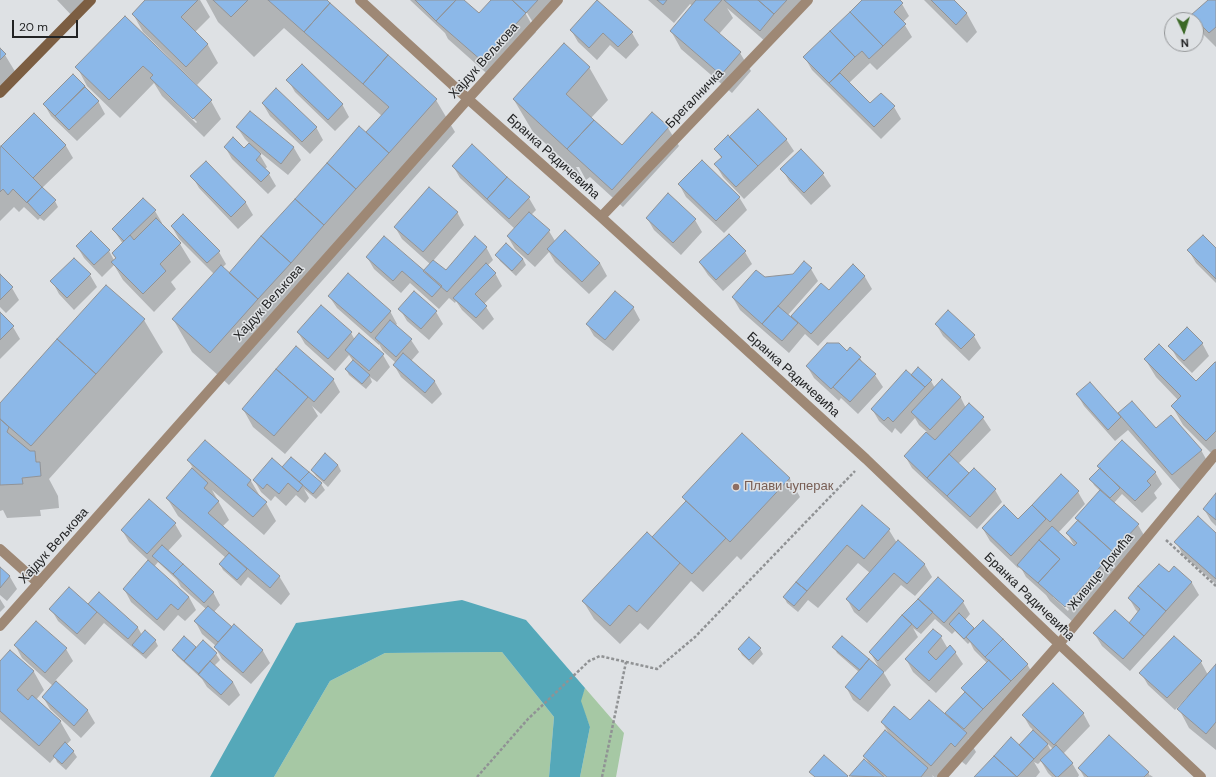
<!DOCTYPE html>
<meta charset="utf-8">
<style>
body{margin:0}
#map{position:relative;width:1216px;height:777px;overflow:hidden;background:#dee1e4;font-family:"DM Sans",sans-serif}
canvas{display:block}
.north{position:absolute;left:1164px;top:12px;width:40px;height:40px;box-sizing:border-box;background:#dee1e4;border:1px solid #939597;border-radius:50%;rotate:176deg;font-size:11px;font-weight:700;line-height:16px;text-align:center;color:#222324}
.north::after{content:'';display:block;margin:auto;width:14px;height:18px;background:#3b6826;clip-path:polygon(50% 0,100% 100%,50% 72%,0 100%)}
.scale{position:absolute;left:12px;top:20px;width:66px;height:18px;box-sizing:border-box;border:2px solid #222324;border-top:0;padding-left:5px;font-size:12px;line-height:14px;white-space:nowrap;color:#222324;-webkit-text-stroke:3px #dee1e4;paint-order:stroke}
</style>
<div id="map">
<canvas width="1216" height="777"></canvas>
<div class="north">N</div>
<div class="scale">20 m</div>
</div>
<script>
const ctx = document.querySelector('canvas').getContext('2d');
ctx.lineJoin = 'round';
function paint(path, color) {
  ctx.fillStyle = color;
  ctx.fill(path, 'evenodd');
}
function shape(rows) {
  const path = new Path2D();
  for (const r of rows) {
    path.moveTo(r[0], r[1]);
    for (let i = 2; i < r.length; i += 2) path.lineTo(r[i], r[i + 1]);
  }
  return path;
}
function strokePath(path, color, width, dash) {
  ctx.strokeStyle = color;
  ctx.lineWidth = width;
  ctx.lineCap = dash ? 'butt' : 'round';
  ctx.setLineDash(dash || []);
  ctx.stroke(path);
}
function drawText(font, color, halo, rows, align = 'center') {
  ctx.font = font + ' "DM Sans",sans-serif';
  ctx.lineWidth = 3;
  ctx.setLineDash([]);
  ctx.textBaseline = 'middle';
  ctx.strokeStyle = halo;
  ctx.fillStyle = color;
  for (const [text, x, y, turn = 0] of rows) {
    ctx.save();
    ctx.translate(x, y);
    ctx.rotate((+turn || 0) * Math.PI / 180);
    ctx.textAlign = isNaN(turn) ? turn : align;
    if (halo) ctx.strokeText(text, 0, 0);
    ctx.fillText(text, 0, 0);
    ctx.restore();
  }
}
paint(shape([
 [502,652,554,717,549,777,274,777,330,681,385,653],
 [585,688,624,733,616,777,580,777,590,727,580,701]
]), '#a6c8a4');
paint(shape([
 [462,600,526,620,585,688,581,701,590,727,580,777,549,777,554,717,502,652,385,653,330,681,274,777,210,777,296,623]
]), '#55a8b9');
paint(shape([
 [57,0,92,0,74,18],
 [146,0,200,0,210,17,195,32,208,45,218,63,197,85,143,32,133,14],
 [206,0,325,0,436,100,455,132,229,385,192,352,173,319,214,274,179,239,172,227,219,252,226,264,222,268,229,274,366,134,382,116,284,28,254,57,218,22],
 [410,0,463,0,480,14,493,0,556,0,534,24,524,8,523,9,536,32,493,79,448,39,445,33],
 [648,0,813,0,767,43,727,8,733,18,719,34,740,53,751,71,732,93,681,49,671,31,693,6,690,4,674,23],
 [864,0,898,0,902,4,909,16,903,22,912,37,877,70,870,63,849,83,870,105,881,94,894,107,901,119,881,139,812,70,805,58],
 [924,0,952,0,967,14,977,32,967,43],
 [1209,0,1216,0,1216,47,1203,34,1193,15],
 [598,1,632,33,639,45,626,59,610,45,597,60,578,42,571,30],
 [125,18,211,101,221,119,204,137,162,96,154,83,120,118,87,86,77,67],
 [159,85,197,122,196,123,159,87],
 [0,50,5,55,16,73,0,89],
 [589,67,608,100,591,118,622,146,652,113,668,128,679,146,623,207,590,177,586,180,579,167,576,167,582,177,533,132,514,100],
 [73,75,98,101,105,114,77,141,51,116,44,104],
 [288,80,342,104,349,117,335,131,295,92],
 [263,104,316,127,323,140,310,154,270,116],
 [250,112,294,148,301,160,288,175,257,150,267,167,265,169,269,174,276,186,268,194,232,159,225,147,244,150,250,144,245,139,237,127],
 [34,114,66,146,73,158,42,188,55,201,58,207,44,221,40,218,38,220,24,207,19,212,14,207,0,221,0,149],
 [729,138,786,139,794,151,744,199,723,177,716,165,722,159,715,149],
 [801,150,823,174,831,186,811,205,789,181,782,169],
 [206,162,246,203,253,215,238,229,199,188,192,176],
 [453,166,529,198,536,210,531,215,549,231,555,241,600,263,607,276,589,294,555,262,549,252,535,267,515,249,508,237,515,229,460,178],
 [679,184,739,197,747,210,724,233,686,197],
 [155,211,162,223,161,224,180,244,191,262,171,282,176,289,154,312,123,280,114,265,102,277,84,258,77,246,109,251,114,260,116,259,113,254,123,244,113,229],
 [457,212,464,225,433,261,446,272,486,247,493,260,487,266,495,273,502,286,484,304,494,319,483,330,462,310,456,301,455,303,449,298,439,309,410,283,401,293,374,269,367,257,424,272,430,264,402,239,395,227],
 [647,218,695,220,702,232,681,255,654,230],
 [1216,249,1216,283,1196,263,1189,251],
 [745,252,752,264,723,291,708,275,700,263],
 [497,255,523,259,526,265,516,276,500,261],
 [853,266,865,277,872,289,818,346,805,334,789,353,740,310,733,298,764,278,793,275,811,269,818,281,788,315,794,320,792,316,829,292],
 [0,275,12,288,19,300,6,313,0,307],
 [90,275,97,287,74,310,59,294,52,281],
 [329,296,390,311,397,324,395,326,411,340,419,352,411,361,435,382,442,394,432,404,401,377,394,365,396,363,383,351,379,344,379,345,337,308],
 [633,307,640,320,613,351,594,336,587,324],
 [400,309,436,312,443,324,429,340,407,321],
 [948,311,974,336,981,348,969,361,943,336,936,324],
 [0,314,13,327,20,339,0,359],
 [144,320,163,352,49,479,58,496,59,508,40,510,41,516,7,518,3,510,0,511,0,405],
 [298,332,351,333,355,340,383,355,390,367,377,382,370,377,372,382,366,389,349,375,346,369,353,361,349,355,335,371,305,344],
 [1202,343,1209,356,1192,373,1177,358,1170,346],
 [296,348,333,379,340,392,321,414,312,406,318,416,285,454,253,427,243,409],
 [847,352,860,358,864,365,875,375,883,387,858,414,841,398,839,401,814,378,807,366],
 [1145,359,1196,383,1216,363,1216,458,1183,425,1172,406,1178,400,1156,377],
 [911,376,931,381,935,388,942,380,961,398,966,408,969,405,983,418,991,430,958,464,969,475,995,490,1002,502,977,529,912,468,905,456,927,432,919,425,915,418,901,434,895,428,892,433,879,421,872,409],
 [1077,394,1120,418,1121,417,1119,413,1201,450,1211,468,1183,493,1128,430,1115,441,1084,406],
 [742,434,790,479,800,497,741,560,737,556,703,592,691,581,648,630,640,623,620,644,594,619,583,601,652,538,686,502,683,497],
 [205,441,251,481,261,498,266,503,276,521,264,535,212,490,229,520,222,527,279,576,290,594,281,605,248,577,241,586,223,570,220,564,226,558,178,516,167,498,193,468,188,460],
 [325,455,338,465,341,471,328,487,316,476,312,470],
 [291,458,321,484,325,490,316,499,304,489,309,498,305,503,296,495,286,506,275,496,271,501,261,492,254,480,282,469],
 [1155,472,1162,484,1154,493,1157,498,1142,513,1122,494,1114,503,1138,525,1145,537,1075,624,1050,601,1046,595,1026,577,1020,566,1018,568,990,541,983,529,1018,520,1061,475,1078,492,1085,504,1058,533,1076,549,1067,533,1078,521,1076,518,1100,491,1094,485,1091,479],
 [1053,595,1069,609,1068,611,1053,597],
 [1216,495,1216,526,1211,521,1204,509],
 [862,506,889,530,897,543,898,542,925,565,932,577,915,596,901,585,867,623,854,612,847,599,870,573,858,563,818,608,808,600,798,612,787,603,784,597],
 [175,524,182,536,168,551,213,592,220,605,214,612,232,628,234,626,263,651,270,663,251,684,222,659,215,647,216,646,202,634,195,621,206,609,181,587,177,580,158,562,154,567,189,597,196,610,185,621,178,615,164,631,131,602,124,589,149,561,129,542,122,530],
 [1216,534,1216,584,1183,555,1176,542],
 [1174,568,1192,583,1199,595,1130,671,1102,646,1094,633,1129,624,1139,613,1136,610,1129,598,1169,573],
 [0,569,10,577,17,589,7,601,0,595],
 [938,579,963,602,970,614,965,620,974,630,1027,664,1034,676,971,741,968,738,976,752,966,765,961,761,947,777,934,777,932,775,933,777,851,777,864,761,870,765,864,756,889,734,882,722,950,720,946,713,965,693,962,688,987,663,974,650,970,642,968,644,955,631,952,634,935,619,921,634,913,628,918,637,885,672,882,670,891,685,868,712,853,700,846,687,859,672,837,653,834,647,879,668,870,652],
 [99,593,138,628,142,635,155,640,158,646,146,659,104,623,85,645,58,621,51,609,88,605],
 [0,599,5,607,0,612],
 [941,637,948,649,955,652,963,664,936,693,913,672,906,659],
 [184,638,197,649,203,641,216,654,220,660,214,666,233,682,240,695,229,706,207,687,202,679,177,656,173,650],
 [15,645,66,649,73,661,55,681,88,711,95,723,81,738,50,709,43,697,53,686,22,658],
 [739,649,760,649,763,654,753,665,742,655],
 [10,651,34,672,44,690,36,700,60,721,71,740,66,745,73,751,77,757,66,770,57,762,55,757,50,763,0,719,0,663],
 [1201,662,1208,675,1216,666,1216,750,1189,728,1179,709,1188,698,1187,697,1175,710,1148,685,1141,673],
 [1083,713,1090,726,1063,754,1072,763,1079,775,1078,777,1052,777,1048,773,1041,761,1038,764,1034,762,1040,772,1036,777,975,777,1022,749,1034,731,1030,727,1023,715],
 [1048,744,1053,749,1051,751,1048,745],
 [1079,768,1148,772,1150,776,1150,775,1153,777,1084,777]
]), '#0003');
const building = shape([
 [145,0,198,0,181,17,208,44,186,67,132,14,145,0],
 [213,0,248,0,231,17,213,0],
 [268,0,327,0,330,3,304,32,268,0],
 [415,0,456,0,436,21,415,0],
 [456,0,464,0,479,13,491,0,512,0,526,13,482,61,436,21,456,0],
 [512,0,538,0,526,13,512,0],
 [597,0,633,32,618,47,603,33,589,48,570,30,597,0],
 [657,0,667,0,663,5,657,0],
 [696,0,722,0,704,20,741,52,721,75,670,31,696,0],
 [724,0,758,0,774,14,760,31,724,0],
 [758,0,787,0,774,14,758,0],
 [862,0,900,0,903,3,894,12,906,24,883,46,850,12,862,0],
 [931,0,954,0,967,13,956,25,931,0],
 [1208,0,1216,0,1216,27,1209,33,1191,15,1208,0],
 [330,3,388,55,363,84,304,32,330,3],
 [850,12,883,46,869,59,862,51,855,57,830,31,850,12],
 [125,16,212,100,193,119,150,78,153,75,143,66,109,100,75,67,125,16],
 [830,31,855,57,829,83,803,57,830,31],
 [564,43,590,67,566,94,594,120,567,149,513,99,564,43],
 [0,48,6,54,0,60,0,48],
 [388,55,437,99,389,153,366,132,389,107,363,84,388,55],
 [302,64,343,104,328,120,286,80,302,64],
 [840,73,870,103,881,93,895,106,874,127,829,83,840,73],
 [73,74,85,86,55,116,43,104,73,74],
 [85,87,99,101,69,130,55,116,85,87],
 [276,88,317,127,302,142,262,103,276,88],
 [758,109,787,139,758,166,729,137,758,109],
 [250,111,294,147,281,164,236,127,250,111],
 [652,112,669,127,612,190,567,149,594,120,622,145,652,112],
 [34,113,66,145,33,178,1,146,34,113],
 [359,126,389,153,356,189,327,163,359,126],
 [728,135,758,166,736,187,714,164,722,157,714,149,728,135],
 [233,137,244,148,249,143,261,154,256,160,270,173,261,182,224,147,233,137],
 [472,144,507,177,487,199,452,166,472,144],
 [1,146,42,187,27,203,13,189,8,195,3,189,0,192,0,148,1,146],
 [801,149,824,173,804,193,780,169,801,149],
 [702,160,740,197,716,221,678,184,702,160],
 [206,161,246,202,231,217,190,176,206,161],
 [327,163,356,189,324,225,295,199,327,163],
 [507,177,530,197,509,219,487,199,507,177],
 [42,187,56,200,40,216,27,202,42,187],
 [429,187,458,212,423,252,394,227,429,187],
 [668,193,696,219,673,243,646,218,668,193],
 [143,198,156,210,124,241,112,229,143,198],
 [295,199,324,225,291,263,261,236,295,199],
 [529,212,550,230,528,255,507,236,529,212],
 [183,214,220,251,207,263,171,226,183,214],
 [156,218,181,243,160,264,166,271,143,294,111,262,116,258,112,253,130,235,134,240,156,218],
 [565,230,600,263,582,282,547,249,565,230],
 [91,231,110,250,94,265,76,246,91,231],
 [729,234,746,251,716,280,699,262,729,234],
 [1203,235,1216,248,1216,279,1187,250,1203,235],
 [261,236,291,263,258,299,229,273,261,236],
 [384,236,442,286,432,297,402,271,393,281,366,257,384,236],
 [475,236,487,247,447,292,423,271,433,260,446,270,475,236],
 [506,243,523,259,512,271,495,255,506,243],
 [74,258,91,274,67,298,50,281,74,258],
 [804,261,812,268,762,324,732,297,756,270,765,277,793,274,804,261],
 [486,263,496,273,475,294,487,306,476,318,453,298,486,263],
 [853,264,865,276,811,334,791,316,821,283,829,290,853,264],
 [221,265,258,299,210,353,172,319,221,265],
 [348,273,391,311,371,333,328,296,348,273],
 [0,274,13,287,0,300,0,274],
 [106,285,145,319,96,374,57,339,106,285],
 [414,291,437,311,421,329,398,309,414,291],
 [615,291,634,307,605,340,586,324,615,291],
 [321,305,352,332,328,359,297,332,321,305],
 [778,306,798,323,782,341,762,324,778,306],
 [948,310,975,335,961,349,935,324,948,310],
 [0,312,14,326,0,340,0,312],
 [390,320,412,339,396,357,375,338,390,320],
 [1187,327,1203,343,1184,361,1168,346,1187,327],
 [359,333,384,354,369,371,345,350,359,333],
 [57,339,96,374,31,446,0,419,0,403,57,339],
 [827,343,839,343,847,351,850,347,861,357,831,389,806,366,827,343],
 [1159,344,1196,381,1215,362,1216,362,1216,431,1206,441,1171,406,1181,396,1144,359,1159,344],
 [296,346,334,379,314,402,276,369,296,346],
 [403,353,435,381,425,393,393,365,403,353],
 [859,359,876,374,850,402,833,387,859,359],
 [353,360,370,375,362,384,345,369,353,360],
 [918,367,932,380,925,387,911,375,918,367],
 [276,369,308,397,274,436,242,409,276,369],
 [906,370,925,387,893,422,888,417,884,421,871,409,906,370],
 [942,379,961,397,930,430,911,412,942,379],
 [1090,382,1121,417,1108,430,1076,394,1090,382],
 [1132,401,1156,428,1171,415,1202,450,1172,475,1118,413,1132,401],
 [969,403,984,417,927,478,904,456,926,432,935,440,969,403],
 [0,419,9,427,7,432,30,451,35,451,36,462,40,462,41,476,22,478,23,484,0,485,0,419],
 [742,433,790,478,730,542,682,497,742,433],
 [205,440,251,480,247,485,267,502,253,517,187,460,205,440],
 [1122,440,1156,472,1147,481,1151,485,1135,501,1097,466,1122,440],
 [325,453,338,465,324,481,311,470,325,453],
 [949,454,969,473,947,496,927,478,949,454],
 [291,457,309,472,299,482,282,467,291,457],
 [272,458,303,485,298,492,288,483,279,494,267,484,263,489,253,480,272,458],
 [192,468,208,483,204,488,219,501,208,513,280,576,270,588,166,498,192,468],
 [974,468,996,489,970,517,947,496,974,468],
 [1100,468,1120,488,1110,498,1089,479,1100,468],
 [309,472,322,483,313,494,299,482,309,472],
 [1061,474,1079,491,1050,522,1032,505,1061,474],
 [1100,490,1139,524,1113,552,1075,518,1100,490],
 [1216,493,1216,520,1203,509,1216,493],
 [149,499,176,523,147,554,121,530,149,499],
 [686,501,726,538,692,574,652,537,686,501],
 [862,505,890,529,864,559,847,545,807,591,796,582,862,505],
 [1004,505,1018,519,1032,505,1046,519,1011,556,982,528,1004,505],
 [1198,516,1216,533,1216,579,1174,542,1198,516],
 [1078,520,1113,552,1065,607,1038,583,1060,559,1039,540,1052,526,1074,546,1077,543,1066,533,1078,520],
 [647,532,680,563,637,612,629,605,610,626,582,601,647,532],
 [898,540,925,564,907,584,894,573,859,611,846,599,898,540],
 [1039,540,1060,559,1038,583,1017,565,1039,540],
 [162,545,183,564,173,574,152,556,162,545],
 [229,553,247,569,237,580,219,564,229,553],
 [148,560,189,597,178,610,171,604,157,620,123,589,148,560],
 [183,564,214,592,204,603,173,574,183,564],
 [1159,564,1169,572,1174,566,1192,582,1166,611,1138,586,1159,564],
 [0,567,10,576,0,588,0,567],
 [938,577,964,601,944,623,918,599,938,577],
 [796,582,807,591,794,606,783,597,796,582],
 [1138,586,1166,611,1144,636,1129,623,1140,609,1128,598,1138,586],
 [69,587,97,612,77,634,49,609,69,587],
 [99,592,138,627,128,639,88,604,99,592],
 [918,599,933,612,917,629,902,615,918,599],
 [208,606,232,627,218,642,194,621,208,606],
 [1115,610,1144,636,1123,659,1093,633,1115,610],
 [959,613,974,628,964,639,949,624,959,613],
 [902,615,912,624,878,661,869,652,902,615],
 [983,620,1003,639,985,657,966,637,983,620],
 [36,621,67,648,45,673,14,645,36,621],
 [234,624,263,650,243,673,214,647,234,624],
 [933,629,942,636,928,652,936,660,950,645,956,652,929,681,905,659,933,629],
 [145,630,156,640,143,654,132,645,145,630],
 [184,636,196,647,184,661,172,650,184,636],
 [842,636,869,659,860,670,832,647,842,636],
 [1174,636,1202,661,1167,698,1139,673,1174,636],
 [749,637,761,648,749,660,738,649,749,637],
 [1003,639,1028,664,1011,681,985,657,1003,639],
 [203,640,217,653,199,674,184,661,203,640],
 [10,650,34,671,17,690,28,700,32,695,61,721,39,746,0,711,0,661,10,650],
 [869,659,884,672,860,700,845,687,869,659],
 [989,660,1011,681,983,709,961,688,989,660],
 [210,661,233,682,221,695,198,674,210,661],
 [1216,664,1216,722,1206,734,1177,709,1216,664],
 [56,681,88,710,74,726,42,697,56,681],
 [1053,683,1084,713,1054,745,1022,715,1053,683],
 [965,692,983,709,964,729,945,713,965,692],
 [929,700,967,733,955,747,951,743,931,766,881,722,894,706,910,720,929,700],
 [885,730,928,768,921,777,887,777,863,756,885,730],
 [1033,730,1048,744,1034,759,1019,745,1033,730],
 [1109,735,1149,772,1144,777,1088,777,1078,768,1109,735],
 [1011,737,1034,759,1017,777,994,756,1011,737],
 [65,742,74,751,62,764,53,756,65,742],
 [1056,745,1073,763,1058,777,1056,777,1040,760,1056,745],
 [824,755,848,776,847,777,815,777,809,772,824,755],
 [994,756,1017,777,974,777,994,756],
 [864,759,884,777,849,776,864,759]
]);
paint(building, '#8cb8e8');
strokePath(building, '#919396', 1);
strokePath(shape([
 [1166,540,1216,586],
 [477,777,528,719,589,661,600,656,657,669,695,637,855,471],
 [602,777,626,662]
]), '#909294', 2.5, [3, 2]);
strokePath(shape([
 [0,549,38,583]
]), '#9e8875', 10);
strokePath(shape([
 [360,0,468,99,601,217,866,459,1059,644,1201,777],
 [601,217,808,0],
 [0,626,468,99,558,0],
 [942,777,1059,644,1216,454]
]), '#9e8875', 10);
strokePath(shape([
 [0,93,91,0]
]), '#7c5e42', 10);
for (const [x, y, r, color] of [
 [736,487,4,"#8d6e63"]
]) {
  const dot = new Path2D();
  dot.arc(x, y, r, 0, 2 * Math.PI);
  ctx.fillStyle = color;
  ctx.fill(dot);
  strokePath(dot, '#dee1e4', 1.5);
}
drawText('13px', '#222324', '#dee1e4', [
 ["Хајдук Вељкова",484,61,-48],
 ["Брегалничка",695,99,-46],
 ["Бранка Радичевића",553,157,42],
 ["Хајдук Вељкова",269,303,-48],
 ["Бранка Радичевића",793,375,42],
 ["Хајдук Вељкова",54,546,-48],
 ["Живице Докића",1101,572,-51],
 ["Бранка Радичевића",1029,597,44]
]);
drawText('13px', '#785e54', '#dee1e4', [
 ["Плави чуперак",744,487]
], 'left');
</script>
